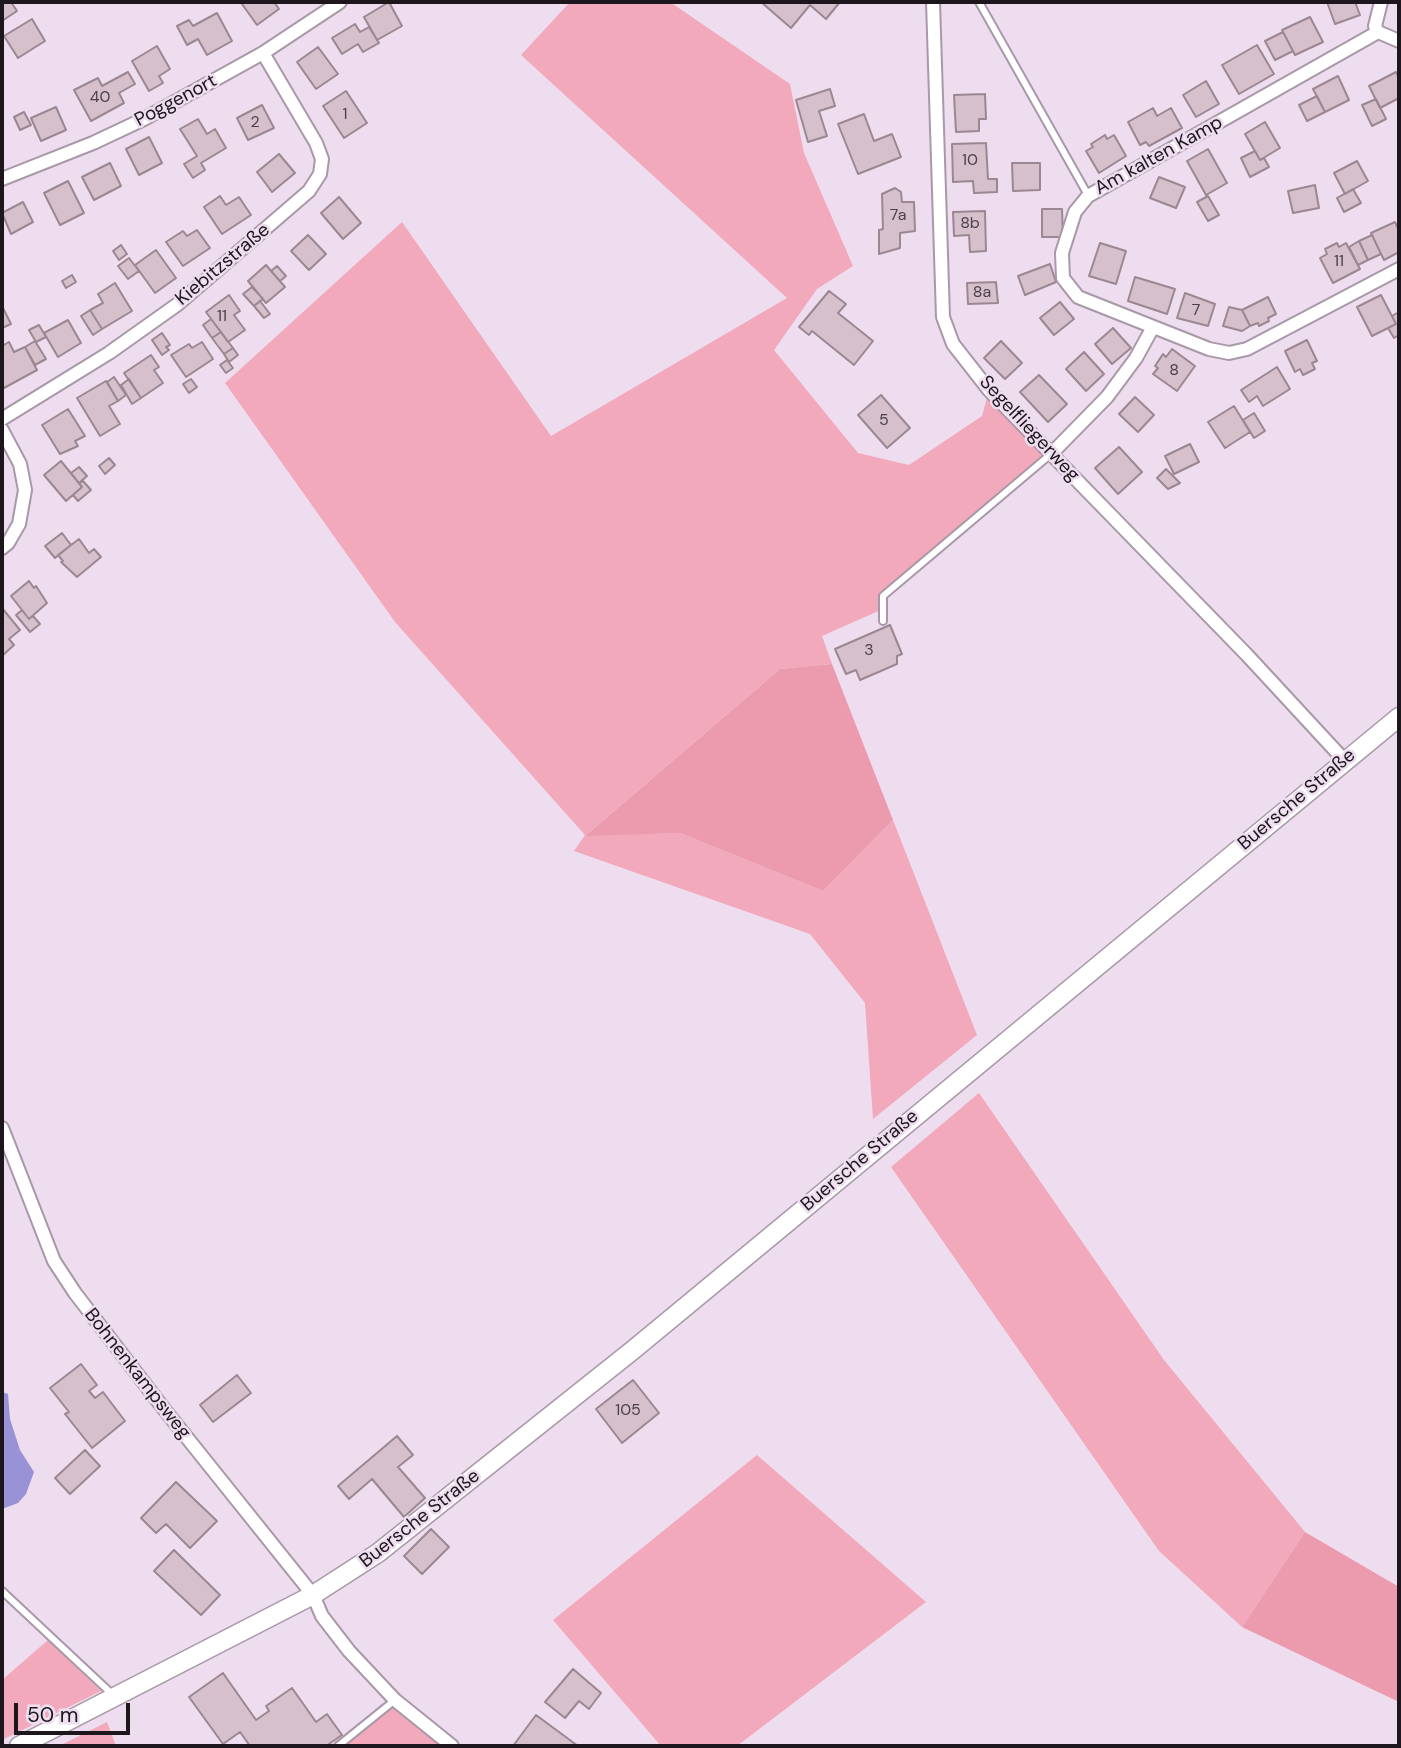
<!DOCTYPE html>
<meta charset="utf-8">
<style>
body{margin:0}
#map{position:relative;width:1401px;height:1748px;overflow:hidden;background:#ede;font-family:"DM Sans",sans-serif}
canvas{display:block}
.frame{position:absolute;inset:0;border:4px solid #1d171d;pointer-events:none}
.scale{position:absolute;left:14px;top:1703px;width:116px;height:32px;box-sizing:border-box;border:4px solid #1d171d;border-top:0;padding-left:9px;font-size:21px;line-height:24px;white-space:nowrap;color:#1d171d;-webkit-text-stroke:5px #ede;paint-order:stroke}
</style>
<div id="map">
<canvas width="1401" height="1748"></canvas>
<div class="frame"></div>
<div class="scale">50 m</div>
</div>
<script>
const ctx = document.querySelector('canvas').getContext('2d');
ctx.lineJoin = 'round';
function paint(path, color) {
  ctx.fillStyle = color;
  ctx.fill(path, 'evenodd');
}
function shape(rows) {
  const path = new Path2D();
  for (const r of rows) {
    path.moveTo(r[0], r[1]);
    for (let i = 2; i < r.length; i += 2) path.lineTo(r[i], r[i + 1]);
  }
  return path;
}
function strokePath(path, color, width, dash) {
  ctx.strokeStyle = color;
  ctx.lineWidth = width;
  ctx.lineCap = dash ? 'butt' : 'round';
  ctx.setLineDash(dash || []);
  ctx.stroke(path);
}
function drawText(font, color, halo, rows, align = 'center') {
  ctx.font = font + ' "DM Sans",sans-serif';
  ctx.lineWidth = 5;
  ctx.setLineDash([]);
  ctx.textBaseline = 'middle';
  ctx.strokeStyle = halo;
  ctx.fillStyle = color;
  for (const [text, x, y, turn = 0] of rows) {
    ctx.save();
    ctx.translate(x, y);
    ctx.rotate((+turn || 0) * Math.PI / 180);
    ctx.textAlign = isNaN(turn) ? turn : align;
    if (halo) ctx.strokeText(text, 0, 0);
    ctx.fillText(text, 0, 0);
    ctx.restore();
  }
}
paint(shape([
 [570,2,670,2,790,84,804,153,853,266,817,289,774,350,858,453,909,465,982,416,989,390,1051,454,883,596,883,609,822,636,832,664,780,669,586,835,680,833,823,891,893,820,977,1035,873,1119,865,1003,810,934,574,851,585,835,395,622,225,383,402,222,551,436,787,298,521,55],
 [979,1093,1164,1360,1305,1532,1242,1627,1159,1551,891,1167],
 [757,1455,926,1602,737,1746,661,1746,553,1620],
 [48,1640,101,1691,2,1740,2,1680],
 [395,1700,452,1746,338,1746],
 [107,1722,116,1746,59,1746]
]), '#f2a9bb');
paint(shape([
 [832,664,893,820,823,891,680,833,585,836,780,669],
 [1305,1532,1399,1587,1399,1702,1242,1627]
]), '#ec9aae');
paint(shape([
 [2,1392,8,1394,10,1419,20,1450,34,1472,26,1494,18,1503,2,1509]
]), '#9992d7');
const building = shape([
 [2,2,11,2,17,11,2,21,2,2],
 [245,2,274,2,279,9,257,25,242,4,245,2],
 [389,2,402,26,377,40,364,17,389,2],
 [761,2,840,2,826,19,810,5,791,28,761,2],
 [1327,2,1355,2,1360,15,1335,24,1327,2],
 [217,13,232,41,207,55,198,39,187,45,177,26,189,20,193,26,217,13],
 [1310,17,1323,42,1295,55,1282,30,1310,17],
 [32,19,45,41,18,58,4,36,32,19],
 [355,24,360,32,369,27,379,43,363,52,358,44,342,54,332,38,355,24],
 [1283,32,1293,51,1275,60,1265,41,1283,32],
 [1257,45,1274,74,1239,94,1222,65,1257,45],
 [157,46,170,69,159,76,163,83,149,91,132,61,157,46],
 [318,47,338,74,316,89,297,62,318,47],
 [128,72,135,84,119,93,124,103,91,121,74,90,98,78,102,86,128,72],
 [1396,72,1399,78,1399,98,1380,108,1369,86,1396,72],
 [1338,76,1349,100,1325,112,1313,89,1338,76],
 [1206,81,1219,104,1196,117,1183,95,1206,81],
 [830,89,835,106,819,111,827,136,808,142,796,100,830,89],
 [346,91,367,123,344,138,323,106,346,91],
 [985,94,986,119,979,119,979,131,956,132,954,95,985,94],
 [1317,96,1325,112,1307,121,1299,105,1317,96],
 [1376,99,1386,119,1372,126,1362,105,1376,99],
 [262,105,274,128,248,140,237,118,262,105],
 [56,107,66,130,41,141,31,118,56,107],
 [1153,108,1157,116,1171,108,1182,128,1149,146,1146,142,1140,145,1128,122,1153,108],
 [24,112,31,125,20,130,14,117,24,112],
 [864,114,874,141,892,134,901,157,858,174,838,124,864,114],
 [198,119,207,134,215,129,226,148,201,163,205,170,193,178,184,164,197,156,180,129,198,119],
 [1265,122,1280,148,1260,160,1245,134,1265,122],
 [1105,135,1107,139,1114,135,1126,156,1099,173,1086,151,1093,147,1091,144,1105,135],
 [149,137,162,163,139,175,126,149,149,137],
 [986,143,988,179,997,179,997,192,974,193,973,181,953,182,952,144,986,143],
 [1208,149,1227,183,1206,195,1187,161,1208,149],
 [1255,151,1260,160,1264,158,1269,167,1250,177,1241,158,1255,151],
 [279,154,295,173,272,192,257,172,279,154],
 [1357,161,1368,181,1345,194,1334,173,1357,161],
 [110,163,121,186,94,200,82,177,110,163],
 [1012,163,1040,163,1040,190,1013,191,1012,163],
 [1159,177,1185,187,1176,208,1150,198,1159,177],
 [68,181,84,213,60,225,44,193,68,181],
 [1315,185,1319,208,1293,213,1288,191,1315,185],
 [895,188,901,192,902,202,914,202,915,231,900,233,900,248,879,254,879,230,883,229,882,194,895,188],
 [1353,189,1361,203,1344,212,1337,198,1353,189],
 [220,196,226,205,239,197,251,215,222,234,204,207,220,196],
 [1208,196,1219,215,1208,221,1197,202,1208,196],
 [339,197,361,223,343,239,321,213,339,197],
 [23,202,33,222,11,234,2,213,23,202],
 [1042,209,1062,209,1063,237,1042,237,1042,209],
 [985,211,986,251,970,252,969,235,954,236,953,212,985,211],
 [1395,222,1399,231,1399,252,1384,260,1371,233,1395,222],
 [197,230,210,248,183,266,166,242,183,231,187,236,197,230],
 [308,235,326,254,309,270,291,251,308,235],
 [1372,235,1381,254,1368,260,1359,241,1372,235],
 [1359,241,1368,260,1358,265,1349,247,1359,241],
 [1100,243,1126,251,1116,284,1089,276,1100,243],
 [1337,243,1339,247,1346,243,1360,269,1333,283,1320,258,1327,254,1325,249,1337,243],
 [121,245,127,254,119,260,113,251,121,245],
 [156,250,176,278,155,293,135,265,156,250],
 [129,258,139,271,128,279,118,266,129,258],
 [1050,264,1056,282,1025,295,1018,276,1050,264],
 [266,265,285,287,266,303,248,281,266,265],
 [277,266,286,276,280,281,271,271,277,266],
 [72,275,76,282,66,288,62,281,72,275],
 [1135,277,1175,289,1167,314,1128,301,1135,277],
 [996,282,998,303,968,304,967,283,996,282],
 [115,283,132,311,102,329,90,310,103,303,98,294,115,283],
 [252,287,263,299,254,306,243,294,252,287],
 [829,291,846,304,838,313,873,341,854,365,812,331,809,335,799,327,829,291],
 [1185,293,1215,304,1208,326,1177,318,1185,293],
 [229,295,240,311,234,315,245,330,228,342,206,312,229,295],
 [1381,295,1396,324,1372,336,1357,307,1381,295],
 [1268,297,1276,314,1268,318,1269,321,1259,326,1258,323,1250,326,1242,310,1268,297],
 [260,301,270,314,264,318,254,306,260,301],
 [1060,302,1074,319,1054,335,1040,318,1060,302],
 [2,306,11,324,2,328,2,306],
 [1229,307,1242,310,1250,326,1242,331,1223,326,1229,307],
 [90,310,102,329,93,335,81,316,90,310],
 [1399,312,1399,335,1394,338,1388,328,1396,324,1392,316,1399,312],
 [211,319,221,332,212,338,203,325,211,319],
 [68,320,81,343,58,357,44,333,68,320],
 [39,325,46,337,36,342,29,330,39,325],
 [1113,328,1131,348,1112,364,1095,344,1113,328],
 [221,332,233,348,224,354,212,338,221,332],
 [162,333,170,345,166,347,169,350,162,355,152,340,162,333],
 [1307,340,1317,361,1312,363,1315,369,1303,375,1300,369,1295,372,1285,351,1307,340],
 [35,341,46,359,35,365,25,347,35,341],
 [1001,341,1022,363,1005,379,984,358,1001,341],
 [9,342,14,352,25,347,37,370,4,388,2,384,2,346,9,342],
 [202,342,213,359,186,377,171,355,189,344,192,348,202,342],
 [233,348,238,355,229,362,224,354,233,348],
 [1172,349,1195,366,1177,391,1153,374,1158,368,1155,366,1163,354,1166,357,1172,349],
 [1084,352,1104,374,1086,391,1066,369,1084,352],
 [151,355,159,367,154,370,163,383,141,398,124,373,151,355],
 [227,360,233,368,226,373,220,365,227,360],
 [1277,367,1290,389,1263,406,1257,396,1249,402,1241,390,1277,367],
 [1039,375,1067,404,1048,422,1020,392,1039,375],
 [114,377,126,395,118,401,107,382,114,377],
 [129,379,141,398,132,404,121,385,129,379],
 [191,379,197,387,189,393,183,384,191,379],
 [106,381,118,401,109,406,120,424,100,436,77,398,106,381],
 [881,395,910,428,887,448,858,415,881,395],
 [1135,397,1154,415,1138,432,1119,414,1135,397],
 [1234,406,1250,432,1225,448,1208,422,1234,406],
 [68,409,85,436,75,441,78,446,60,454,42,425,68,409],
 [1254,413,1265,431,1254,438,1243,420,1254,413],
 [1190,444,1199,462,1174,474,1165,456,1190,444],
 [1119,447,1142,472,1118,494,1095,468,1119,447],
 [109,458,115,465,105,474,99,466,109,458],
 [61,461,82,487,66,501,44,475,61,461],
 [79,467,87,476,79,483,71,473,79,467],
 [1166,469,1180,483,1168,489,1157,478,1166,469],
 [83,481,91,490,78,501,73,495,82,487,79,483,83,481],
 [62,533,71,545,55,558,45,546,62,533],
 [79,539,89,553,94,549,101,557,77,577,61,562,63,561,58,555,79,539],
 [29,581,34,588,36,586,47,603,29,619,11,596,29,581],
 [2,608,20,630,9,639,14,645,2,656,2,608],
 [22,610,29,619,33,616,40,624,30,632,16,615,22,610],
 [890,625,902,654,897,656,897,664,860,680,856,670,846,674,835,649,890,625],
 [81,1364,97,1385,89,1391,95,1398,103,1392,125,1421,92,1448,65,1414,69,1412,50,1388,81,1364],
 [237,1375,251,1393,213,1422,200,1405,237,1375],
 [633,1380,659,1413,622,1443,596,1409,633,1380],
 [397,1436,413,1455,398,1467,425,1498,404,1517,372,1479,349,1499,338,1486,397,1436],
 [85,1450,100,1466,70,1494,55,1478,85,1450],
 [176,1482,217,1521,190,1548,166,1524,156,1533,141,1518,176,1482],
 [431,1529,449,1547,422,1574,404,1556,431,1529],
 [174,1550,220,1595,201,1615,154,1571,174,1550],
 [573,1669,601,1693,589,1709,579,1701,565,1718,545,1702,573,1669],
 [223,1673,256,1720,269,1711,266,1706,292,1688,316,1722,327,1714,342,1735,326,1746,250,1746,240,1732,223,1744,189,1697,223,1673],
 [536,1715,578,1746,513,1746,536,1715]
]);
paint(building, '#d5c0cb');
strokePath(building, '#9b8792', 2);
const service = shape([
 [979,2,1088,195],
 [883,621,883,596,1051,454],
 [2,1591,113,1695],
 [338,1746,395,1700]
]);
const minor = shape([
 [933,2,943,317,953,344,989,390,1247,655,1345,761],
 [1378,32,1088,196,1075,212,1062,253,1063,278,1078,297,1209,349,1229,353,1247,349,1399,269],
 [1378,32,1375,26,1381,2],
 [1378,32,1399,41],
 [2,179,93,143,144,119,263,53,340,2],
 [2,419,109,353,178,304,309,191,320,174,322,159,316,143,263,53],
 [2,430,20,464,25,490,19,524,8,543,2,548],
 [1051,454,1107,397,1136,358,1153,327],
 [2,1128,54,1261,75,1293,164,1409,313,1595,322,1616,349,1651,395,1700,452,1746]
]);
const secondary = shape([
 [19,1746,313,1595,378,1553,633,1350,1399,717]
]);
strokePath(service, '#a898a8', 10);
strokePath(minor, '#a898a8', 16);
strokePath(secondary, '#a898a8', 21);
strokePath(service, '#fff', 6);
strokePath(minor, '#fff', 12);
strokePath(secondary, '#fff', 18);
drawText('16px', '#4b4148', null, [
 ["40",100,98],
 ["1",345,115],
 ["2",255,123],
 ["10",970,161],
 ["7a",898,216],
 ["8b",970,224],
 ["11",1339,262],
 ["8a",982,293],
 ["7",1196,311],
 ["11",222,317],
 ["8",1174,371],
 ["5",884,421],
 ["3",869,651],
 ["105",628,1411]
]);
drawText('19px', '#1d171d', '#ede', [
 ["Poggenort",176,101,-28],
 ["Am kalten Kamp",1159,156,-29],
 ["Kiebitzstraße",223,265,-40],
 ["Segelfliegerweg",1029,429,47],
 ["Buersche Straße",1297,800,-40],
 ["Buersche Straße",860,1161,-40],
 ["Bohnenkampsweg",137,1374,52],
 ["Buersche Straße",420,1519,-38]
]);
</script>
